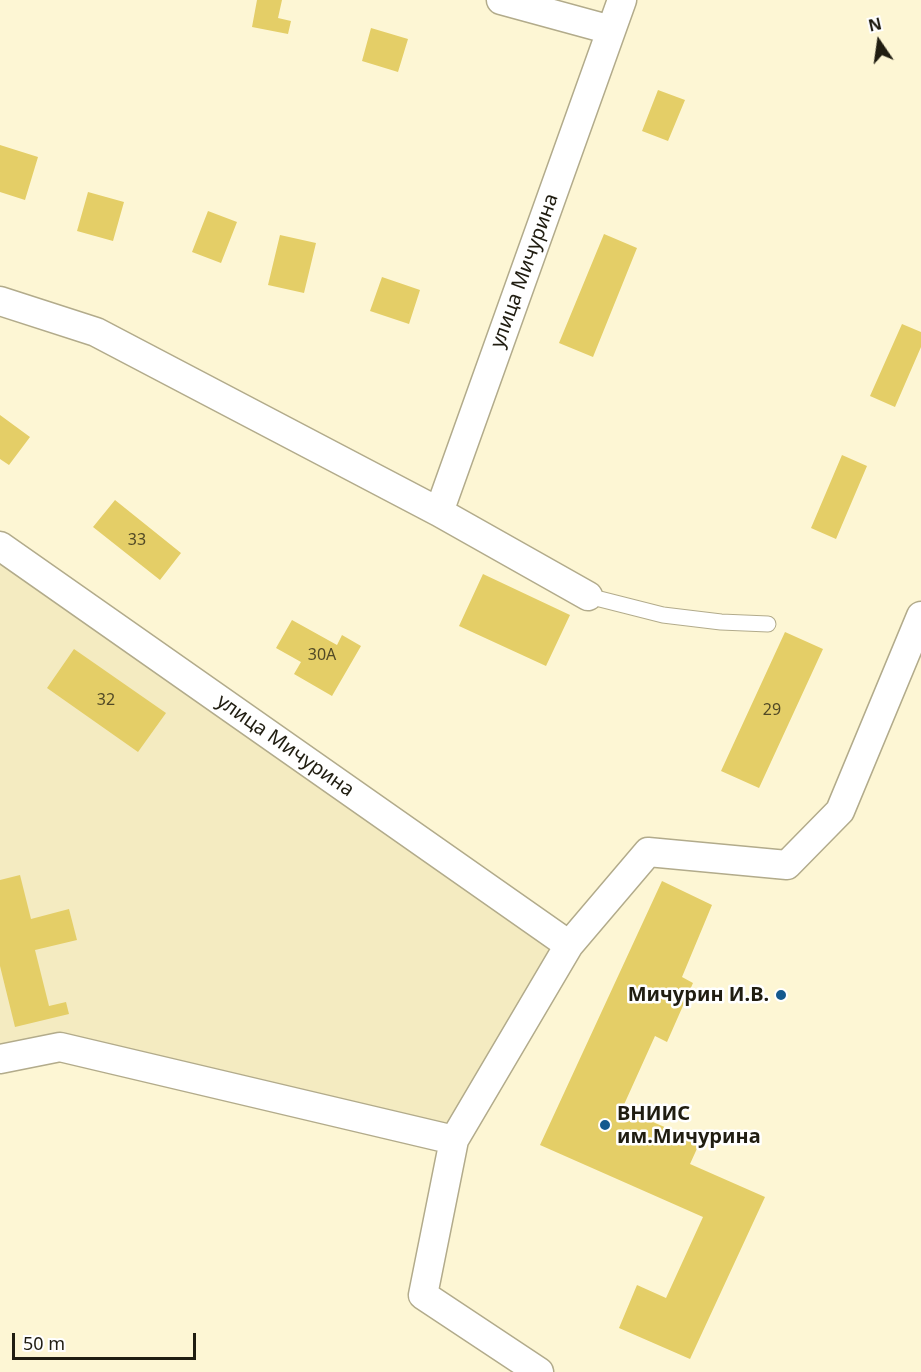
<!DOCTYPE html>
<meta charset="utf-8">
<style>
body{margin:0}
#map{position:relative;width:921px;height:1372px;overflow:hidden;background:#fdf6d4;font-family:"Noto Sans",sans-serif}
canvas{display:block}
.north{position:absolute;left:849px;top:12px;width:60px;height:60px;-webkit-text-stroke:4px #fff;paint-order:stroke;rotate:347deg;font-size:16px;font-weight:700;line-height:24px;text-align:center;color:#201d11}
.north::after{content:'';display:block;margin:auto;width:21px;height:27px;background:#201d11;clip-path:polygon(50% 0,100% 100%,50% 72%,0 100%)}
.scale{position:absolute;left:12px;top:1333px;width:184px;height:27px;box-sizing:border-box;border:3px solid #201d11;border-top:0;padding-left:8px;font-size:18px;line-height:21px;white-space:nowrap;color:#201d11;-webkit-text-stroke:4px #fff;paint-order:stroke}
</style>
<div id="map">
<canvas width="921" height="1372"></canvas>
<div class="north">N</div>
<div class="scale">50 m</div>
</div>
<script>
const ctx = document.querySelector('canvas').getContext('2d');
ctx.lineJoin = 'round';
function paint(path, color) {
  ctx.fillStyle = color;
  ctx.fill(path, 'evenodd');
}
function shape(rows) {
  const path = new Path2D();
  for (const r of rows) {
    path.moveTo(r[0], r[1]);
    for (let i = 2; i < r.length; i += 2) path.lineTo(r[i], r[i + 1]);
  }
  return path;
}
function strokePath(path, color, width, dash) {
  ctx.strokeStyle = color;
  ctx.lineWidth = width;
  ctx.lineCap = dash ? 'butt' : 'round';
  ctx.setLineDash(dash || []);
  ctx.stroke(path);
}
function drawText(font, color, halo, rows, align = 'center') {
  ctx.font = font + ' "Noto Sans",sans-serif';
  ctx.lineWidth = 5;
  ctx.setLineDash([]);
  ctx.textBaseline = 'middle';
  ctx.strokeStyle = halo;
  ctx.fillStyle = color;
  for (const [text, x, y, turn = 0] of rows) {
    ctx.save();
    ctx.translate(x, y);
    ctx.rotate((+turn || 0) * Math.PI / 180);
    ctx.textAlign = isNaN(turn) ? turn : align;
    if (halo) ctx.strokeText(text, 0, 0);
    ctx.fillText(text, 0, 0);
    ctx.restore();
  }
}
paint(shape([
 [0,546,569,945,454,1140,60,1047,0,1059]
]), '#f4ebc1');
paint(shape([
 [257,0,282,0,278,18,291,21,288,34,252,27],
 [371,28,408,39,398,72,362,61],
 [658,90,685,100,668,141,642,131],
 [0,145,38,157,25,200,0,192],
 [88,192,124,202,113,241,77,231],
 [208,211,237,222,221,263,192,252],
 [604,234,637,248,593,357,559,343],
 [280,235,316,243,304,293,268,285],
 [382,277,420,290,409,324,370,311],
 [902,324,921,332,921,347,895,407,870,396],
 [0,415,30,437,9,465,0,459],
 [842,455,867,466,836,539,811,528],
 [115,500,181,553,160,580,93,527],
 [483,574,570,615,546,666,459,626],
 [292,620,337,645,342,635,361,646,332,696,294,674,301,662,276,648],
 [785,632,823,649,759,788,721,771],
 [74,649,166,713,138,752,47,688],
 [20,875,31,919,69,909,77,940,35,950,49,1006,66,1002,69,1014,15,1027,0,966,0,880],
 [662,881,712,905,682,977,693,983,667,1042,655,1036,622,1109,700,1142,690,1164,765,1197,690,1359,619,1328,637,1285,666,1298,703,1217,540,1145]
]), '#e4ce67');
const service = shape([
 [588,596,663,615,721,622,768,624]
]);
const minor = shape([
 [501,0,611,30],
 [0,301,96,332,439,512,622,0],
 [439,512,588,596],
 [0,546,569,945],
 [0,1059,60,1047,454,1140],
 [539,1372,423,1295,454,1140,569,945,648,852,787,865,840,811,921,616]
]);
strokePath(service, '#b2ab8b', 17);
strokePath(minor, '#b2ab8b', 31);
strokePath(service, '#fff', 15);
strokePath(minor, '#fff', 28);
for (const [x, y, r, color] of [
 [781,995,6,"#14598e"],
 [605,1125,6,"#14598e"]
]) {
  const dot = new Path2D();
  dot.arc(x, y, r, 0, 2 * Math.PI);
  ctx.fillStyle = color;
  ctx.fill(dot);
  strokePath(dot, '#fff', 2);
}
drawText('16px', '#514926', null, [
 ["33",137,540],
 ["30А",322,655],
 ["32",106,700],
 ["29",772,710]
]);
drawText('20px', '#201d11', '#fff', [
 ["улица Мичурина",525,271,-70],
 ["улица Мичурина",285,746,35]
]);
drawText('bold 20px', '#201d11', '#fff', [
 ["Мичурин И.В.",769,995],
 ["ВНИИС",617,1114,"left"],
 ["им.Мичурина",617,1137,"left"]
], 'right');
</script>
